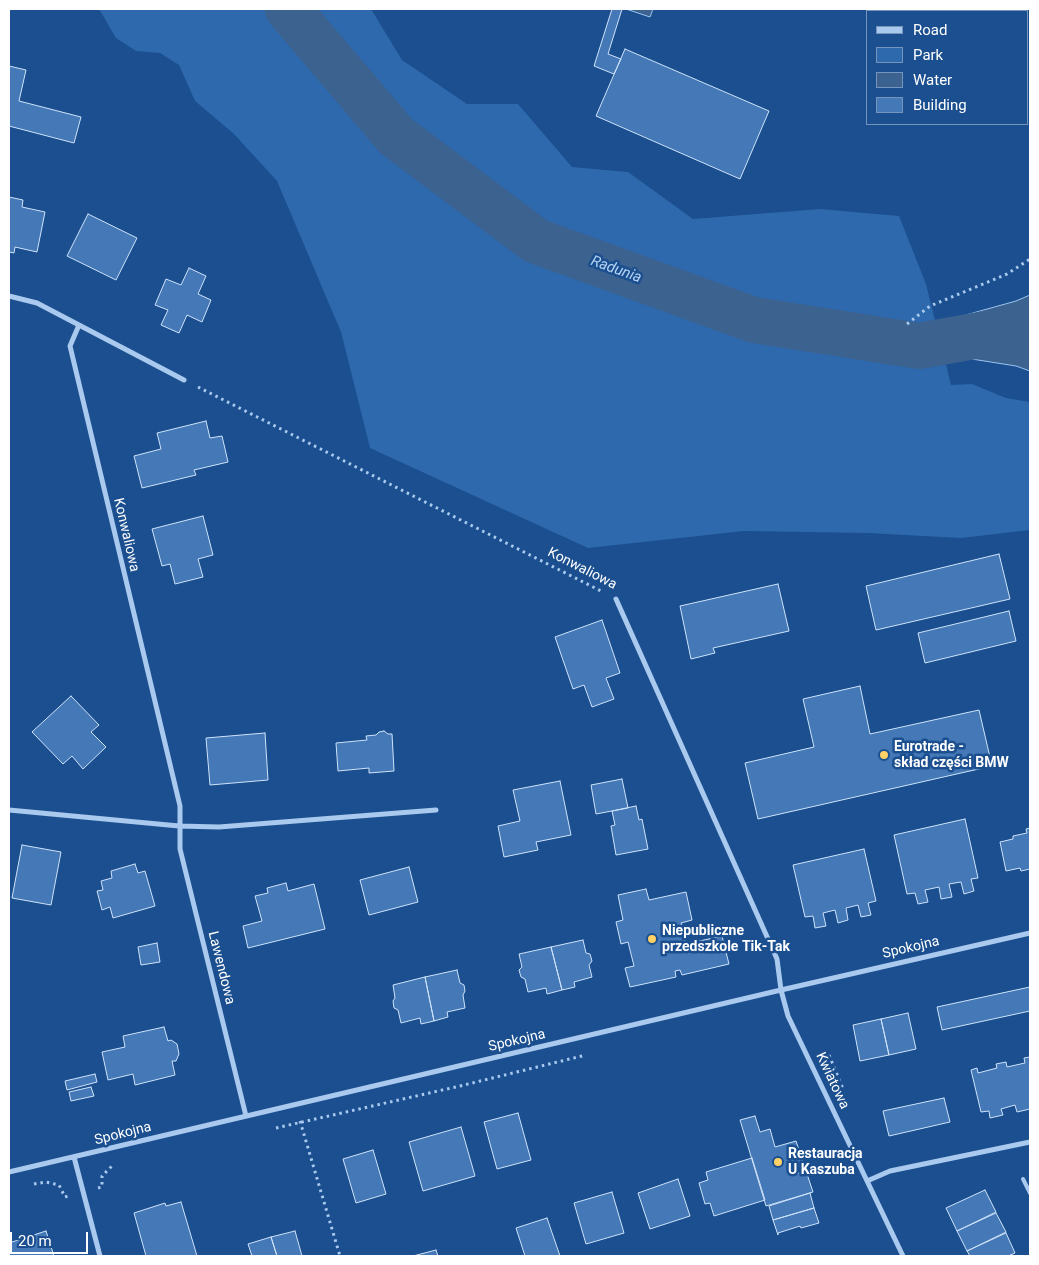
<!DOCTYPE html>
<meta charset="utf-8">
<style>
body{margin:0}
#map{position:relative;width:1039px;height:1265px;overflow:hidden;background:#1b4f8f;font-family:Roboto,sans-serif}
canvas{display:block}
.frame{position:absolute;inset:0;border:10px solid #fff;pointer-events:none}
.legend{position:absolute;left:866px;top:10px;width:162px;height:115px;box-sizing:border-box;background:#1b4f8f;border:1px solid #7695bc;margin:0;padding:6px 9px;list-style:none;font-size:15px;color:#fff}
.legend li{display:flex;align-items:center;gap:10px;height:25px}
.legend b{width:25px;border:1px solid #7695bc}
.scale{position:absolute;left:10px;top:1232px;width:78px;height:22px;box-sizing:border-box;border:2px solid #fff;border-top:0;padding-left:6px;font-size:15px;line-height:18px;white-space:nowrap;color:#fff;-webkit-text-stroke:4px #1b4f8f;paint-order:stroke}
</style>
<div id="map">
<canvas width="1039" height="1265"></canvas>
<div class="frame"></div>
<ul class="legend">
<li><b style="height:6px;background:#a9c9ee"></b>Road</li>
<li><b style="height:14px;background:#2e69ad"></b>Park</li>
<li><b style="height:14px;background:#3c6290"></b>Water</li>
<li><b style="height:14px;background:#4478b7"></b>Building</li>
</ul>
<div class="scale">20 m</div>
</div>
<script>
const ctx = document.querySelector('canvas').getContext('2d');
ctx.lineJoin = 'round';
function paint(path, color) {
  ctx.fillStyle = color;
  ctx.fill(path, 'evenodd');
}
function shape(rows) {
  const path = new Path2D();
  for (const r of rows) {
    path.moveTo(r[0], r[1]);
    for (let i = 2; i < r.length; i += 2) path.lineTo(r[i], r[i + 1]);
  }
  return path;
}
function strokePath(path, color, width, dash) {
  ctx.strokeStyle = color;
  ctx.lineWidth = width;
  ctx.lineCap = dash ? 'butt' : 'round';
  ctx.setLineDash(dash || []);
  ctx.stroke(path);
}
function drawText(font, color, halo, rows, align = 'center') {
  ctx.font = font + ' Roboto,sans-serif';
  ctx.lineWidth = 5;
  ctx.setLineDash([]);
  ctx.textBaseline = 'middle';
  ctx.strokeStyle = halo;
  ctx.fillStyle = color;
  for (const [text, x, y, turn = 0] of rows) {
    ctx.save();
    ctx.translate(x, y);
    ctx.rotate((+turn || 0) * Math.PI / 180);
    ctx.textAlign = isNaN(turn) ? turn : align;
    if (halo) ctx.strokeText(text, 0, 0);
    ctx.fillText(text, 0, 0);
    ctx.restore();
  }
}
paint(shape([
 [99,9,371,9,402,60,467,104,518,104,572,167,628,172,693,219,820,209,899,216,926,284,951,385,972,384,1006,398,1030,402,1030,530,961,538,868,533,744,531,588,548,370,448,341,332,277,181,234,134,195,101,179,65,160,53,136,51,116,38]
]), '#2e69ad');
const water = shape([
 [626,9,653,9,650,17,626,9],
 [1030,295,1030,371,1016,366,959,357,917,358,881,350,884,327,944,321,1016,301,1030,295]
]);
paint(water, '#3c6290');
strokePath(water, '#9cc4f0', 1);
strokePath(shape([
 [288,9,396,136,536,241,754,320,919,346,1030,326]
]), '#3c6290', 46);
const building = shape([
 [612,9,622,9,608,54,621,59,614,74,594,66,612,9],
 [625,49,769,111,740,179,596,116,625,49],
 [9,66,26,70,19,101,81,117,74,143,9,126,9,66],
 [9,197,23,200,22,207,45,212,37,252,15,247,14,253,9,252,9,197],
 [88,214,137,238,116,280,67,256,88,214],
 [189,268,206,276,198,294,211,300,202,322,187,315,179,333,161,325,168,310,155,305,166,279,181,285,189,268],
 [206,421,210,438,222,436,228,462,194,470,196,475,142,488,134,456,161,449,157,433,206,421],
 [203,516,213,555,198,559,203,577,175,584,170,564,162,566,152,529,203,516],
 [999,554,1010,599,876,630,866,586,999,554],
 [778,584,789,631,713,648,715,653,691,659,680,606,778,584],
 [1009,611,1016,641,925,663,918,633,1009,611],
 [602,620,620,673,606,678,614,699,592,707,584,685,573,689,555,637,602,620],
 [860,686,870,734,979,710,992,766,758,819,745,763,814,747,803,699,860,686],
 [71,696,99,725,91,732,106,747,83,769,72,756,63,764,32,732,71,696],
 [384,731,388,734,392,734,394,771,369,773,369,768,338,771,336,743,367,740,366,736,376,735,379,732,384,731],
 [265,733,268,780,210,785,206,738,265,733],
 [622,779,628,808,596,814,591,785,622,779],
 [560,781,571,835,536,842,538,850,504,857,498,826,520,821,513,790,560,781],
 [636,806,639,820,642,819,648,849,616,855,611,826,615,825,612,811,636,806],
 [965,819,978,878,971,879,974,891,964,894,961,882,949,884,952,897,941,899,939,887,925,890,928,902,918,904,915,893,907,894,894,835,965,819],
 [1030,828,1030,869,1021,871,1020,868,1006,871,1000,842,1013,839,1013,836,1027,833,1026,829,1030,828],
 [22,845,61,852,51,905,12,898,22,845],
 [864,849,876,901,868,903,871,915,861,917,858,905,846,908,848,920,838,923,835,910,823,913,826,926,815,928,813,916,805,917,793,865,864,849],
 [135,864,138,873,145,871,155,906,113,918,110,907,102,910,97,891,103,890,101,881,112,878,111,871,135,864],
 [409,867,418,902,369,915,360,880,409,867],
 [286,883,288,891,314,884,325,929,248,948,243,926,262,921,255,896,268,893,267,888,286,883],
 [646,889,649,900,686,892,692,920,681,923,686,944,722,936,729,964,682,975,680,970,675,971,676,977,630,987,625,968,634,966,628,942,621,944,616,922,623,920,618,895,646,889],
 [583,940,586,953,590,954,592,961,589,965,592,977,574,982,575,987,562,990,551,947,583,940],
 [157,943,160,962,141,965,138,947,157,943],
 [551,947,562,990,547,994,546,988,528,992,525,979,521,977,519,970,522,967,519,954,551,947],
 [457,970,460,983,464,985,465,991,463,995,465,1008,447,1012,448,1017,434,1021,425,977,457,970],
 [425,977,434,1021,421,1024,420,1018,401,1023,398,1010,394,1008,393,1001,395,998,393,985,425,977],
 [1030,987,1030,1011,942,1030,937,1007,1030,987],
 [908,1013,916,1049,889,1055,881,1019,908,1013],
 [881,1019,889,1055,860,1061,853,1025,881,1019],
 [164,1027,168,1041,171,1040,177,1044,179,1054,176,1061,172,1061,175,1075,135,1085,133,1074,108,1080,102,1052,125,1047,123,1036,164,1027],
 [1030,1057,1030,1109,1017,1112,1015,1105,1001,1109,1003,1115,990,1118,989,1111,981,1112,971,1070,977,1068,978,1073,997,1068,996,1064,1006,1062,1007,1067,1025,1063,1024,1058,1030,1057],
 [95,1074,97,1082,67,1090,65,1081,95,1074],
 [91,1087,94,1096,71,1101,69,1092,91,1087],
 [944,1098,950,1122,889,1136,883,1111,944,1098],
 [518,1113,531,1160,497,1169,484,1122,518,1113],
 [755,1116,760,1132,770,1129,775,1147,796,1141,804,1165,790,1169,792,1175,806,1171,813,1192,766,1206,740,1120,755,1116],
 [461,1127,475,1176,423,1191,409,1142,461,1127],
 [373,1150,386,1194,356,1203,343,1159,373,1150],
 [752,1158,765,1200,714,1216,710,1203,705,1204,699,1183,708,1180,706,1172,752,1158],
 [678,1179,690,1216,650,1229,638,1193,678,1179],
 [985,1190,996,1212,957,1231,946,1208,985,1190],
 [612,1192,624,1233,586,1244,574,1203,612,1192],
 [810,1193,814,1208,773,1220,769,1206,810,1193],
 [181,1202,197,1256,146,1256,134,1213,165,1203,166,1206,181,1202],
 [814,1208,819,1223,801,1228,800,1226,778,1233,778,1235,773,1220,814,1208],
 [996,1213,1006,1232,967,1251,957,1231,996,1213],
 [547,1218,560,1256,525,1256,516,1228,547,1218],
 [46,1231,54,1256,9,1256,9,1243,46,1231],
 [295,1231,302,1256,277,1256,271,1237,295,1231],
 [1006,1233,1015,1253,1008,1256,970,1256,967,1251,1006,1233],
 [271,1237,277,1256,252,1256,248,1244,271,1237],
 [436,1250,438,1256,413,1256,436,1250]
]);
paint(building, '#4478b7');
strokePath(building, '#cfe3fa', 1);
strokePath(shape([
 [907,324,930,306,1007,274,1030,259],
 [198,387,603,592],
 [829,1055,843,1089],
 [300,1121,340,1256],
 [276,1128,460,1086,586,1055],
 [34,1184,46,1182,59,1185,65,1197,68,1196],
 [98,1188,102,1187,102,1176,114,1164]
]), '#a9c9ee', 3, [2.5, 4]);
strokePath(shape([
 [1023,1179,1030,1193]
]), '#a9c9ee', 4);
strokePath(shape([
 [9,296,37,303,184,380],
 [79,325,70,346,180,806,180,849,246,1116],
 [616,599,777,959,781,990,788,1016,903,1256],
 [9,810,179,826,219,827,436,810],
 [74,1157,100,1256],
 [9,1172,781,990,1030,933],
 [867,1181,890,1171,1030,1142]
]), '#a9c9ee', 5);
for (const [x, y, r, color] of [
 [884,755,5,"#ffd166"],
 [652,939,5,"#ffd166"],
 [778,1162,5,"#ffd166"]
]) {
  const dot = new Path2D();
  dot.arc(x, y, r, 0, 2 * Math.PI);
  ctx.fillStyle = color;
  ctx.fill(dot);
  strokePath(dot, '#1b4f8f', 2);
}
drawText('14px', '#fff', '#1b4f8f', [
 ["Konwaliowa",126,535,77],
 ["Konwaliowa",582,569,27],
 ["Spokojna",911,948,-13],
 ["Lawendowa",221,968,76],
 ["Spokojna",517,1041,-13],
 ["Kwiatowa",832,1081,65],
 ["Spokojna",123,1134,-14]
]);
drawText('bold 14px', '#fff', '#1b4f8f', [
 ["Eurotrade -",894,747],
 ["skład części BMW",894,763],
 ["Niepubliczne",662,931],
 ["przedszkole Tik-Tak",662,947],
 ["Restauracja",788,1154],
 ["U Kaszuba",788,1170]
], 'left');
drawText('italic 15px', '#b5d3f5', '#1b4f8f', [
 ["Radunia",616,270,20]
]);
</script>
